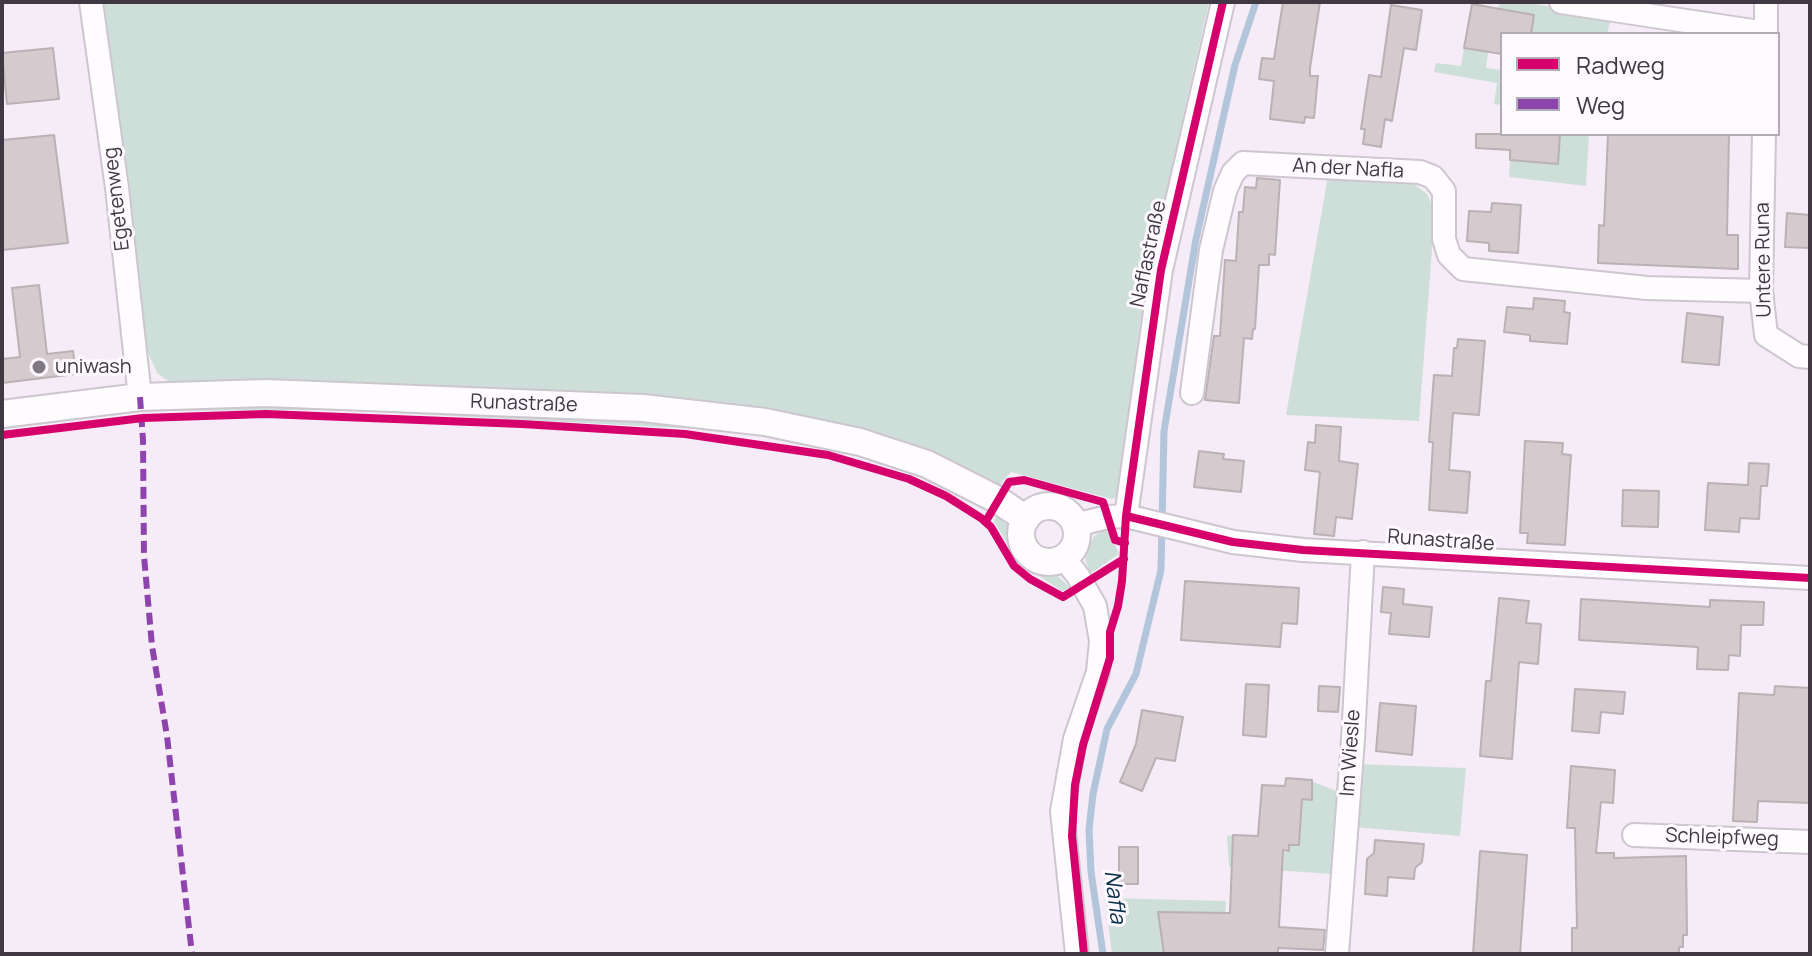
<!DOCTYPE html>
<meta charset="utf-8">
<style>
body{margin:0}
#map{position:relative;width:1812px;height:956px;overflow:hidden;background:#f5ecf7;font-family:Manrope,sans-serif}
canvas{display:block}
.frame{position:absolute;inset:0;border:4px solid #403943;pointer-events:none}
.legend{position:absolute;left:1500px;top:32px;width:280px;height:104px;box-sizing:border-box;background:#fdf9ff;border:2px solid #b1acb4;margin:0;padding:10px 14px;list-style:none;font-size:24px;color:#403943}
.legend li{display:flex;align-items:center;gap:16px;height:40px}
.legend b{width:40px;border:2px solid #b1acb4}
</style>
<div id="map">
<canvas width="1812" height="956"></canvas>
<div class="frame"></div>
<ul class="legend">
<li><b style="height:10px;background:#d6006c"></b>Radweg</li>
<li><b style="height:10px;background:#8e44ad"></b>Weg</li>
</ul>
</div>
<script>
const ctx = document.querySelector('canvas').getContext('2d');
ctx.lineJoin = 'round';
function paint(path, color) {
  ctx.fillStyle = color;
  ctx.fill(path, 'evenodd');
}
function shape(rows) {
  const path = new Path2D();
  for (const r of rows) {
    if (r.length === 3) {
      path.moveTo(r[0] + r[2], r[1]);
      path.arc(r[0], r[1], r[2], 0, 2 * Math.PI);
      continue;
    }
    path.moveTo(r[0], r[1]);
    for (let i = 2; i < r.length; i += 2) path.lineTo(r[i], r[i + 1]);
  }
  return path;
}
function strokePath(path, color, width, dash) {
  ctx.strokeStyle = color;
  ctx.lineWidth = width;
  ctx.lineCap = dash ? 'butt' : 'round';
  ctx.setLineDash(dash || []);
  ctx.stroke(path);
}
function drawText(font, color, halo, rows, align = 'center') {
  ctx.font = font + ' Manrope,sans-serif';
  ctx.lineWidth = 6;
  ctx.setLineDash([]);
  ctx.textBaseline = 'middle';
  ctx.strokeStyle = halo;
  ctx.fillStyle = color;
  for (const [text, x, y, turn = 0] of rows) {
    ctx.save();
    ctx.translate(x, y);
    ctx.rotate((+turn || 0) * Math.PI / 180);
    ctx.textAlign = isNaN(turn) ? turn : align;
    if (halo) ctx.strokeText(text, 0, 0);
    ctx.fillText(text, 0, 0);
    ctx.restore();
  }
}
paint(shape([
 [104,2,1209,2,1182,121,1187,123,1146,308,1141,316,1134,377,1137,392,1118,497,1112,499,1011,472,999,486,929,453,859,430,169,382,157,373,146,348,133,216],
 [1500,2,1524,2,1611,17,1607,34,1531,34,1498,10],
 [1464,48,1488,52,1486,68,1502,70,1502,105,1494,104,1497,83,1434,72,1436,63,1461,66],
 [1560,134,1589,134,1586,186,1509,177,1510,160,1557,164],
 [1328,176,1414,184,1427,194,1435,211,1419,421,1286,415],
 [284,405,534,415,693,425,698,429,339,410,156,411],
 [997,516,1011,529,1016,550,1028,566,1056,574,1070,588,1062,591,1019,563,994,521],
 [1104,530,1109,532,1119,554,1091,573,1086,563,1085,554,1094,536],
 [1357,764,1466,768,1460,836,1353,827],
 [1308,780,1337,791,1332,874,1229,867,1227,836,1233,835,1232,859,1289,851,1289,844,1299,844,1301,816,1297,799,1312,799,1312,785],
 [1105,898,1226,901,1223,954,1112,954]
]), '#cedfd9');
strokePath(shape([
 [1103,954,1091,872,1089,829,1093,794,1107,729,1136,674,1161,570,1164,431,1196,239,1235,65,1256,2]
]), '#b2c5da', 7);
const building = shape([
 [1283,2,1320,2,1310,68,1310,76,1318,76,1314,118,1305,117,1304,123,1270,119,1274,81,1259,79,1262,58,1274,59,1283,2],
 [1472,4,1534,15,1531,34,1502,34,1502,54,1464,48,1472,4],
 [1391,5,1422,10,1416,50,1404,48,1392,121,1385,119,1381,147,1363,144,1365,129,1361,129,1369,75,1381,77,1391,5],
 [53,48,59,99,7,104,2,53,53,48],
 [1476,134,1560,134,1558,164,1510,160,1510,150,1476,148,1476,134],
 [1608,134,1729,134,1727,235,1738,235,1738,269,1598,263,1599,225,1604,226,1608,134],
 [54,135,68,243,2,250,2,140,54,135],
 [1257,178,1280,180,1275,255,1269,254,1269,265,1259,265,1255,329,1253,329,1252,339,1244,338,1239,403,1205,400,1214,336,1220,336,1225,260,1236,261,1239,212,1243,212,1245,187,1256,188,1257,178],
 [1492,203,1521,205,1518,253,1489,251,1489,243,1467,241,1469,211,1491,212,1492,203],
 [1787,213,1810,215,1810,248,1785,247,1787,213],
 [39,285,47,354,73,351,76,374,2,383,2,359,20,357,12,288,39,285],
 [1534,298,1565,301,1564,312,1570,313,1567,344,1530,341,1530,335,1504,332,1507,307,1533,309,1534,298],
 [1687,313,1723,317,1719,365,1682,362,1687,313],
 [1458,339,1485,341,1479,415,1453,413,1449,470,1470,472,1467,513,1429,510,1433,442,1429,442,1434,375,1452,376,1454,348,1457,348,1458,339],
 [1316,425,1341,427,1339,461,1358,464,1352,519,1336,517,1334,536,1314,534,1320,472,1305,470,1308,442,1315,443,1316,425],
 [1525,441,1563,443,1562,454,1571,455,1565,545,1527,543,1528,533,1520,533,1525,441],
 [1199,451,1224,454,1223,459,1244,461,1241,492,1194,487,1199,451],
 [1749,463,1769,464,1767,486,1761,486,1759,519,1740,518,1739,532,1705,530,1708,483,1748,485,1749,463],
 [1623,490,1659,491,1658,527,1622,526,1623,490],
 [1185,581,1299,588,1297,624,1282,623,1280,647,1181,640,1185,581],
 [1383,587,1404,589,1403,604,1432,607,1429,637,1389,634,1391,613,1381,612,1383,587],
 [1499,598,1529,601,1526,623,1541,624,1538,664,1519,662,1512,759,1480,756,1486,681,1491,681,1499,598],
 [1581,599,1710,607,1710,600,1764,602,1763,625,1741,625,1740,656,1729,655,1728,670,1697,669,1698,647,1579,640,1581,599],
 [1246,684,1269,685,1266,737,1243,735,1246,684],
 [1319,686,1340,687,1338,712,1318,711,1319,686],
 [1775,686,1810,688,1810,803,1758,801,1757,822,1733,821,1739,693,1774,695,1775,686],
 [1575,689,1625,692,1623,714,1601,712,1599,733,1572,731,1575,689],
 [1380,703,1416,706,1412,755,1376,751,1380,703],
 [1142,710,1183,717,1175,761,1156,758,1142,791,1120,782,1136,744,1142,710],
 [1571,766,1615,770,1613,803,1601,802,1596,853,1614,853,1614,858,1686,856,1687,935,1683,935,1683,947,1679,947,1679,954,1572,954,1572,928,1577,928,1575,828,1567,828,1571,766],
 [1286,778,1312,780,1312,800,1302,799,1299,845,1289,845,1289,851,1283,850,1279,927,1325,930,1323,950,1278,948,1278,954,1164,954,1158,912,1230,913,1233,835,1258,836,1262,785,1285,786,1286,778],
 [1375,840,1424,844,1422,862,1415,868,1414,879,1388,877,1387,896,1365,894,1367,859,1374,853,1375,840],
 [1119,847,1138,847,1138,884,1119,884,1119,847],
 [1480,851,1527,855,1520,954,1473,954,1480,851]
]);
paint(building, '#d5cbcf');
strokePath(building, '#bab1b4', 2);
const minor = shape([
 [91,2,117,188,140,397],
 [1561,2,1766,33],
 [1766,34,1766,2],
 [1764,134,1761,291,1766,335,1799,356,1810,357],
 [1192,393,1211,250,1225,191,1233,173,1243,163,1420,172,1433,177,1444,191,1444,239,1449,255,1463,269,1647,288,1761,291],
 [1126,516,1161,270,1223,2],
 [1075,525,1108,517,1126,516,1233,542,1303,550,1810,578],
 [1064,558,1078,576,1095,606,1101,641,1098,672,1075,739,1062,811,1077,954],
 [1634,835,1810,842],
 [1337,954,1353,739,1363,552]
]);
const tertiary = shape([
 [2,414,140,397,266,393,643,408,765,422,860,442,927,464,998,500,1026,519],
 [1049,534,28]
]);
strokePath(minor, '#cdc6cf', 26);
strokePath(tertiary, '#cdc6cf', 30);
strokePath(minor, '#fefcfe', 22);
strokePath(tertiary, '#fefcfe', 26);
strokePath(shape([
 [140,397,143,440,144,556,152,646,167,736,192,954]
]), '#8e44ad', 6, [12, 6]);
strokePath(shape([
 [2,435,143,418,266,414,522,424,685,434,828,455,909,479,946,496,981,518,991,527,1014,566,1030,579,1063,597,1124,559],
 [1126,516,1233,542,1303,550,1810,578],
 [986,521,1009,482,1024,480,1103,502,1115,540,1125,543],
 [1084,954,1072,836,1075,785,1083,745,1110,658,1110,632,1118,606,1122,581,1126,516,1161,270,1223,2]
]), '#d6006c', 8);
for (const [x, y, r, color] of [
 [39,367,8,"#7f7882"]
]) {
  const dot = new Path2D();
  dot.arc(x, y, r, 0, 2 * Math.PI);
  ctx.fillStyle = color;
  ctx.fill(dot);
  strokePath(dot, '#fdf9ff', 3);
}
drawText('20px', '#403943', '#fdf9ff', [
 ["An der Nafla",1348,169,3],
 ["Egetenweg",117,199,-97],
 ["Naflastraße",1149,254,-78],
 ["Untere Runa",1764,260,-91],
 ["Runastraße",524,404,2],
 ["Runastraße",1441,541,4],
 ["Im Wiesle",1351,753,-86],
 ["Schleipfweg",1722,838,2]
]);
drawText('20px', '#403943', '#fdf9ff', [
 ["uniwash",55,367]
], 'left');
drawText('italic 22px', '#092f4a', '#fdf9ff', [
 ["Nafla",1114,897,83]
]);
</script>
